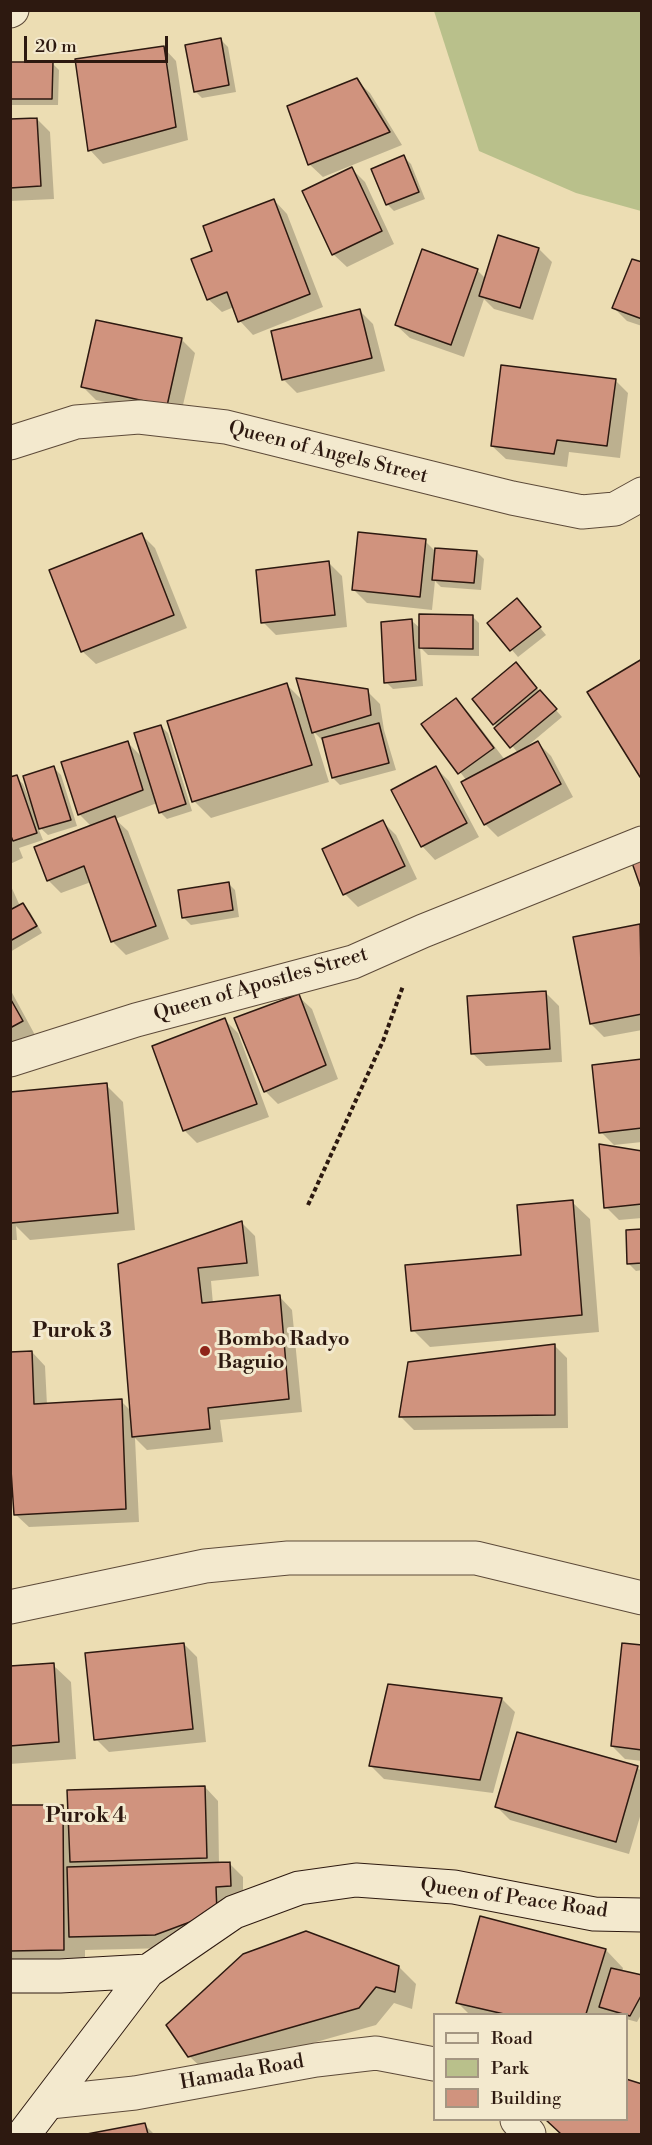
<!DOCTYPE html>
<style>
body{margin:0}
#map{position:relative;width:652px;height:2145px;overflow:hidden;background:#ecddb3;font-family:"Libre Bodoni",serif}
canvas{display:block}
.frame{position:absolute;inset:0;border:12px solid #2d1910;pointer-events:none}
.legend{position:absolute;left:433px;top:2013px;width:195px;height:108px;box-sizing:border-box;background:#f3e9ce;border:2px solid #a49682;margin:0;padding:8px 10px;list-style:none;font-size:18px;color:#2d1910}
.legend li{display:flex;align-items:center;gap:12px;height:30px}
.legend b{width:30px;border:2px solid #a49682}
.scale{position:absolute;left:24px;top:36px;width:144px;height:27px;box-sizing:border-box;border:3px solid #2d1910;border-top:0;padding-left:8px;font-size:18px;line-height:21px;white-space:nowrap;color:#2d1910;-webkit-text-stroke:4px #f3e9ce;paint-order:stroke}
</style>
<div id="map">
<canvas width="652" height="2145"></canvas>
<div class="frame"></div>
<ul class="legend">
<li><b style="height:8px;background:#f3e9ce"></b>Road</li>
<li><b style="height:16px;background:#b9c08b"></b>Park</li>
<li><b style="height:16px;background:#d0937e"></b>Building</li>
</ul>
<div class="scale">20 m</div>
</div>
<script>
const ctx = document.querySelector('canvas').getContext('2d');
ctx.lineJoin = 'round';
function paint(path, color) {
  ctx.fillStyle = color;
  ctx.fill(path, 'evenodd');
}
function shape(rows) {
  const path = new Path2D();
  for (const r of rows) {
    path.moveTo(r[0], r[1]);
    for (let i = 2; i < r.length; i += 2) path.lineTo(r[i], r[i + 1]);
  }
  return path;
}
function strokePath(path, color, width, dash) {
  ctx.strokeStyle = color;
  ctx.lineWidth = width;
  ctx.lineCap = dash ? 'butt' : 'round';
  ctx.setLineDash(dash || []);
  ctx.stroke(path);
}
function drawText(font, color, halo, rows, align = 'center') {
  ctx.font = font + ' "Libre Bodoni",serif';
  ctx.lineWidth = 6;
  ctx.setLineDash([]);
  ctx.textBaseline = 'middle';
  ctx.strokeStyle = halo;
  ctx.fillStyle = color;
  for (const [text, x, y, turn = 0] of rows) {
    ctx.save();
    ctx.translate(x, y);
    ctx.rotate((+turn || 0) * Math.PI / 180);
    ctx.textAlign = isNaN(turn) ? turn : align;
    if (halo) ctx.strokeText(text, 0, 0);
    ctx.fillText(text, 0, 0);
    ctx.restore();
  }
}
paint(shape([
 [434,11,641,11,641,211,576,193,479,151]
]), '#b9c08b');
paint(shape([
 [221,40,228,47,236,92,202,98,195,91],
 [163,47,176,61,188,140,103,164,90,150],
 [10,63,52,63,59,70,58,105,10,105],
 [356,80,370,93,402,145,323,177,309,164],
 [37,119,50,132,54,199,10,201,10,121],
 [404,157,411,164,425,199,394,211,387,204,373,170],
 [352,169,365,182,394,244,347,267,333,254],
 [274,200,287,214,323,307,253,335,240,321,234,307,222,312,208,299,214,252],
 [539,249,552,262,533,320,494,309,484,299,464,357,410,338,396,325,477,270,486,279],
 [642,264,642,326,627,321,614,308],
 [360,311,373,324,385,371,297,393,284,380],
 [182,340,195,353,180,418,96,400,83,387],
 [615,380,628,393,620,458,569,452,567,467,506,459,492,446],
 [142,535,155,548,187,628,96,664,82,651],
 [425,541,436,552,477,552,484,559,481,590,441,587,435,581,432,610,367,603,354,590],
 [329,563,342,576,347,627,276,635,263,622],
 [523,607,546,635,518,657,489,623],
 [472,616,479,623,479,656,428,655,420,647,423,686,393,689,386,682,412,621,421,629],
 [522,671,562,717,525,748,538,743,551,756,573,797,498,837,485,824,467,781,423,724,456,700,469,713,505,760,518,753,474,699],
 [287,685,305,703,367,691,380,704,384,730,396,770,340,785,333,778,324,742,313,731,329,782,211,818,194,801],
 [161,726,168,733,192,811,167,819,160,812,157,803,115,819,128,831,169,939,126,955,113,942,91,882,61,893,48,880,92,827,79,814,128,743,143,758],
 [54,768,61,775,77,826,48,835,37,825,43,840,19,848,23,858,10,864,10,779,16,777,23,784,30,801,32,801],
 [436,768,449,781,479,837,435,860,422,846,393,791],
 [383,822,396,835,417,879,358,907,345,894],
 [228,883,235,890,239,917,191,925,184,918],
 [10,884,20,906,23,905,30,912,42,933,10,952],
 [640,926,642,927,642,1030,604,1037,591,1024],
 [10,989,35,1035,10,1048],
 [546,993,559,1006,562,1062,486,1066,472,1053],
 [298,996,312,1009,338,1079,278,1104,265,1091],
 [225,1020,238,1033,269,1117,197,1143,184,1130],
 [642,1061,642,1142,614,1145,601,1132],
 [106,1085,123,1102,135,1230,30,1240,16,1226,17,1240,10,1240,10,1094],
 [642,1152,642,1218,619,1220,606,1207],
 [572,1202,590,1219,599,1332,430,1347,413,1330,522,1256],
 [242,1223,255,1236,259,1276,211,1281,213,1304,279,1296,292,1310,302,1412,220,1420,223,1442,147,1450,135,1438,139,1522,29,1527,15,1514,13,1468,10,1468,10,1353,32,1352,45,1366,47,1405,121,1401,131,1411,120,1265],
 [642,1231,642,1270,636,1271,629,1264],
 [554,1345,567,1358,568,1428,414,1430,401,1417],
 [184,1644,197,1657,206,1742,109,1752,96,1739],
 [642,1646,642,1761,625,1759,612,1746],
 [53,1665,71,1682,76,1759,10,1764,10,1668],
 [502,1699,515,1712,493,1793,384,1779,371,1766],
 [637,1767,642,1772,642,1810,629,1854,510,1820,496,1806],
 [205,1787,218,1801,219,1864,230,1864,243,1877,243,1899,169,1948,85,1950,85,1971,10,1972,10,1807,62,1806,69,1814],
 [606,1950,623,1968,622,1972,642,1977,642,2013,637,2022,626,2019,626,2014,469,2014,458,2003],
 [399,1967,416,1984,412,2009,394,2003,376,2025,207,2073,189,2056],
 [642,2086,642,2134,563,2134,548,2120,626,2120],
 [144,2124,154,2134,95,2134]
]), '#0003');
const building = shape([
 [221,38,229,85,194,92,185,45,221,38],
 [164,46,176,127,88,151,75,59,164,46],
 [10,62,53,62,52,99,10,99,10,62],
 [357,78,390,132,308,165,287,106,357,78],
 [37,118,41,186,10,188,10,119,37,118],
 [404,155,419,192,386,205,371,169,404,155],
 [352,167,382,231,332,255,302,191,352,167],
 [274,199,310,294,238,322,227,292,207,300,191,259,212,251,203,226,274,199],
 [498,235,539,248,520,308,479,296,498,235],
 [422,249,478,269,451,345,395,325,422,249],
 [632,259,642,262,642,319,612,308,632,259],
 [360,309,372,358,282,380,271,331,360,309],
 [96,320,182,338,167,406,81,387,96,320],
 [501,365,616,379,607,446,557,440,554,454,491,446,501,365],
 [358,532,426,539,420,597,352,590,358,532],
 [142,533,174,615,81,652,49,570,142,533],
 [435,548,477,551,474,583,432,580,435,548],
 [329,561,335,615,261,623,256,570,329,561],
 [517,598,541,627,510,651,487,623,517,598],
 [419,614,473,615,473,649,419,648,419,614],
 [412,619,416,680,384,683,381,622,412,619],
 [642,659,642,776,640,777,587,692,642,659],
 [516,662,537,688,493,725,472,699,516,662],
 [296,678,368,689,371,715,312,733,296,678],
 [287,683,312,765,192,802,167,721,287,683],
 [540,690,557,709,510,748,494,728,540,690],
 [456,698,494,748,458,774,421,724,456,698],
 [379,723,389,763,332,778,322,738,379,723],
 [161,725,186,804,159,813,134,733,161,725],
 [128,741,143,790,78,815,61,762,128,741],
 [538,741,561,784,484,825,461,782,538,741],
 [54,766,71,820,39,829,23,776,54,766],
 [436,766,467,823,421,847,391,790,436,766],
 [17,775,37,833,13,841,10,834,10,777,17,775],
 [115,816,156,926,111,942,84,866,47,881,34,847,115,816],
 [383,820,405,866,343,895,322,849,383,820],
 [642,857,642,891,631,860,642,857],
 [229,882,233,910,182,918,178,890,229,882],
 [23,903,37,926,10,941,10,910,23,903],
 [640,924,642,1014,590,1024,573,937,640,924],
 [546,991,550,1049,471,1054,467,996,546,991],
 [299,994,326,1065,264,1092,234,1018,299,994],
 [10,998,23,1021,10,1028,10,998],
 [225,1018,257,1104,183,1131,152,1046,225,1018],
 [642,1059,642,1128,599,1133,592,1065,642,1059],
 [107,1083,118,1213,11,1223,10,1092,107,1083],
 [599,1144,642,1151,642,1204,604,1208,599,1144],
 [573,1200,582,1315,411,1331,405,1265,521,1255,517,1205,573,1200],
 [242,1221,247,1263,198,1268,202,1303,280,1295,289,1399,208,1408,210,1429,132,1437,118,1264,242,1221],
 [642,1229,642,1263,627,1264,626,1230,642,1229],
 [555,1344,555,1415,399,1417,408,1362,555,1344],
 [32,1351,34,1404,122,1399,126,1509,14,1515,10,1455,10,1352,32,1351],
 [184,1643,193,1729,94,1740,85,1653,184,1643],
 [622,1643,642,1645,642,1750,611,1746,622,1643],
 [54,1663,59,1742,10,1746,10,1666,54,1663],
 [388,1684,502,1698,480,1780,369,1766,388,1684],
 [517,1732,638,1766,616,1842,495,1807,517,1732],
 [205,1786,207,1858,70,1862,67,1790,205,1786],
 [10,1805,63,1805,64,1950,10,1951,10,1805],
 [230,1862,231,1886,216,1887,217,1912,155,1935,69,1937,67,1867,230,1862],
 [480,1916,606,1949,586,2014,504,2014,456,2003,480,1916],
 [306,1931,399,1966,395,1992,376,1987,359,2008,188,2057,166,2025,243,1954,306,1931],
 [611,1968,642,1975,642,1994,630,2016,599,2007,611,1968],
 [626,2079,642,2084,642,2134,561,2134,546,2120,626,2120,626,2079],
 [145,2123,148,2134,87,2134,145,2123]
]);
paint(building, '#d0937e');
strokePath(building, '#2d1910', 1.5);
const street = shape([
 [10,11,12,10],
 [10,443,76,422,139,417,226,427,512,498,582,512,615,509,642,494],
 [10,1060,136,1020,353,962,423,931,642,843],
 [10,1607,205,1566,288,1558,476,1558,642,1598],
 [50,2102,135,2093,316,2060,376,2053,434,2064],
 [517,2120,529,2134]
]);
const secondary = shape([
 [10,1976,60,1976,148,1971],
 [24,2134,148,1971,234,1912,299,1888,356,1880,454,1887,594,1914,642,1915]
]);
strokePath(street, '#5d4a39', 35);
strokePath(secondary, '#2d1910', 35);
strokePath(shape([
 [308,1205,383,1041,403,986]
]), '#2d1910', 4, [4.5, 3]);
strokePath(street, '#f3e9ce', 33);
strokePath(secondary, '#f3e9ce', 33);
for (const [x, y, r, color] of [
 [205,1351,6,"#8f2418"]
]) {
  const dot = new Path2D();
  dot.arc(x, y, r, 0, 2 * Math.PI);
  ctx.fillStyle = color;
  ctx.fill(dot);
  strokePath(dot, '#f3e9ce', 2);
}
drawText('20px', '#2d1910', '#f3e9ce', [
 ["Queen of Angels Street",328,453,14],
 ["Queen of Apostles Street",261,985,-16],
 ["Queen of Peace Road",514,1899,8],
 ["Hamada Road",242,2073,-10]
]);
drawText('bold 20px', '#2d1910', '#f3e9ce', [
 ["Bombo Radyo",217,1340],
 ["Baguio",217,1363]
], 'left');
drawText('bold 21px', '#2d1910', '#f3e9ce', [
 ["Purok 3",72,1332],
 ["Purok 4",86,1817]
]);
</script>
